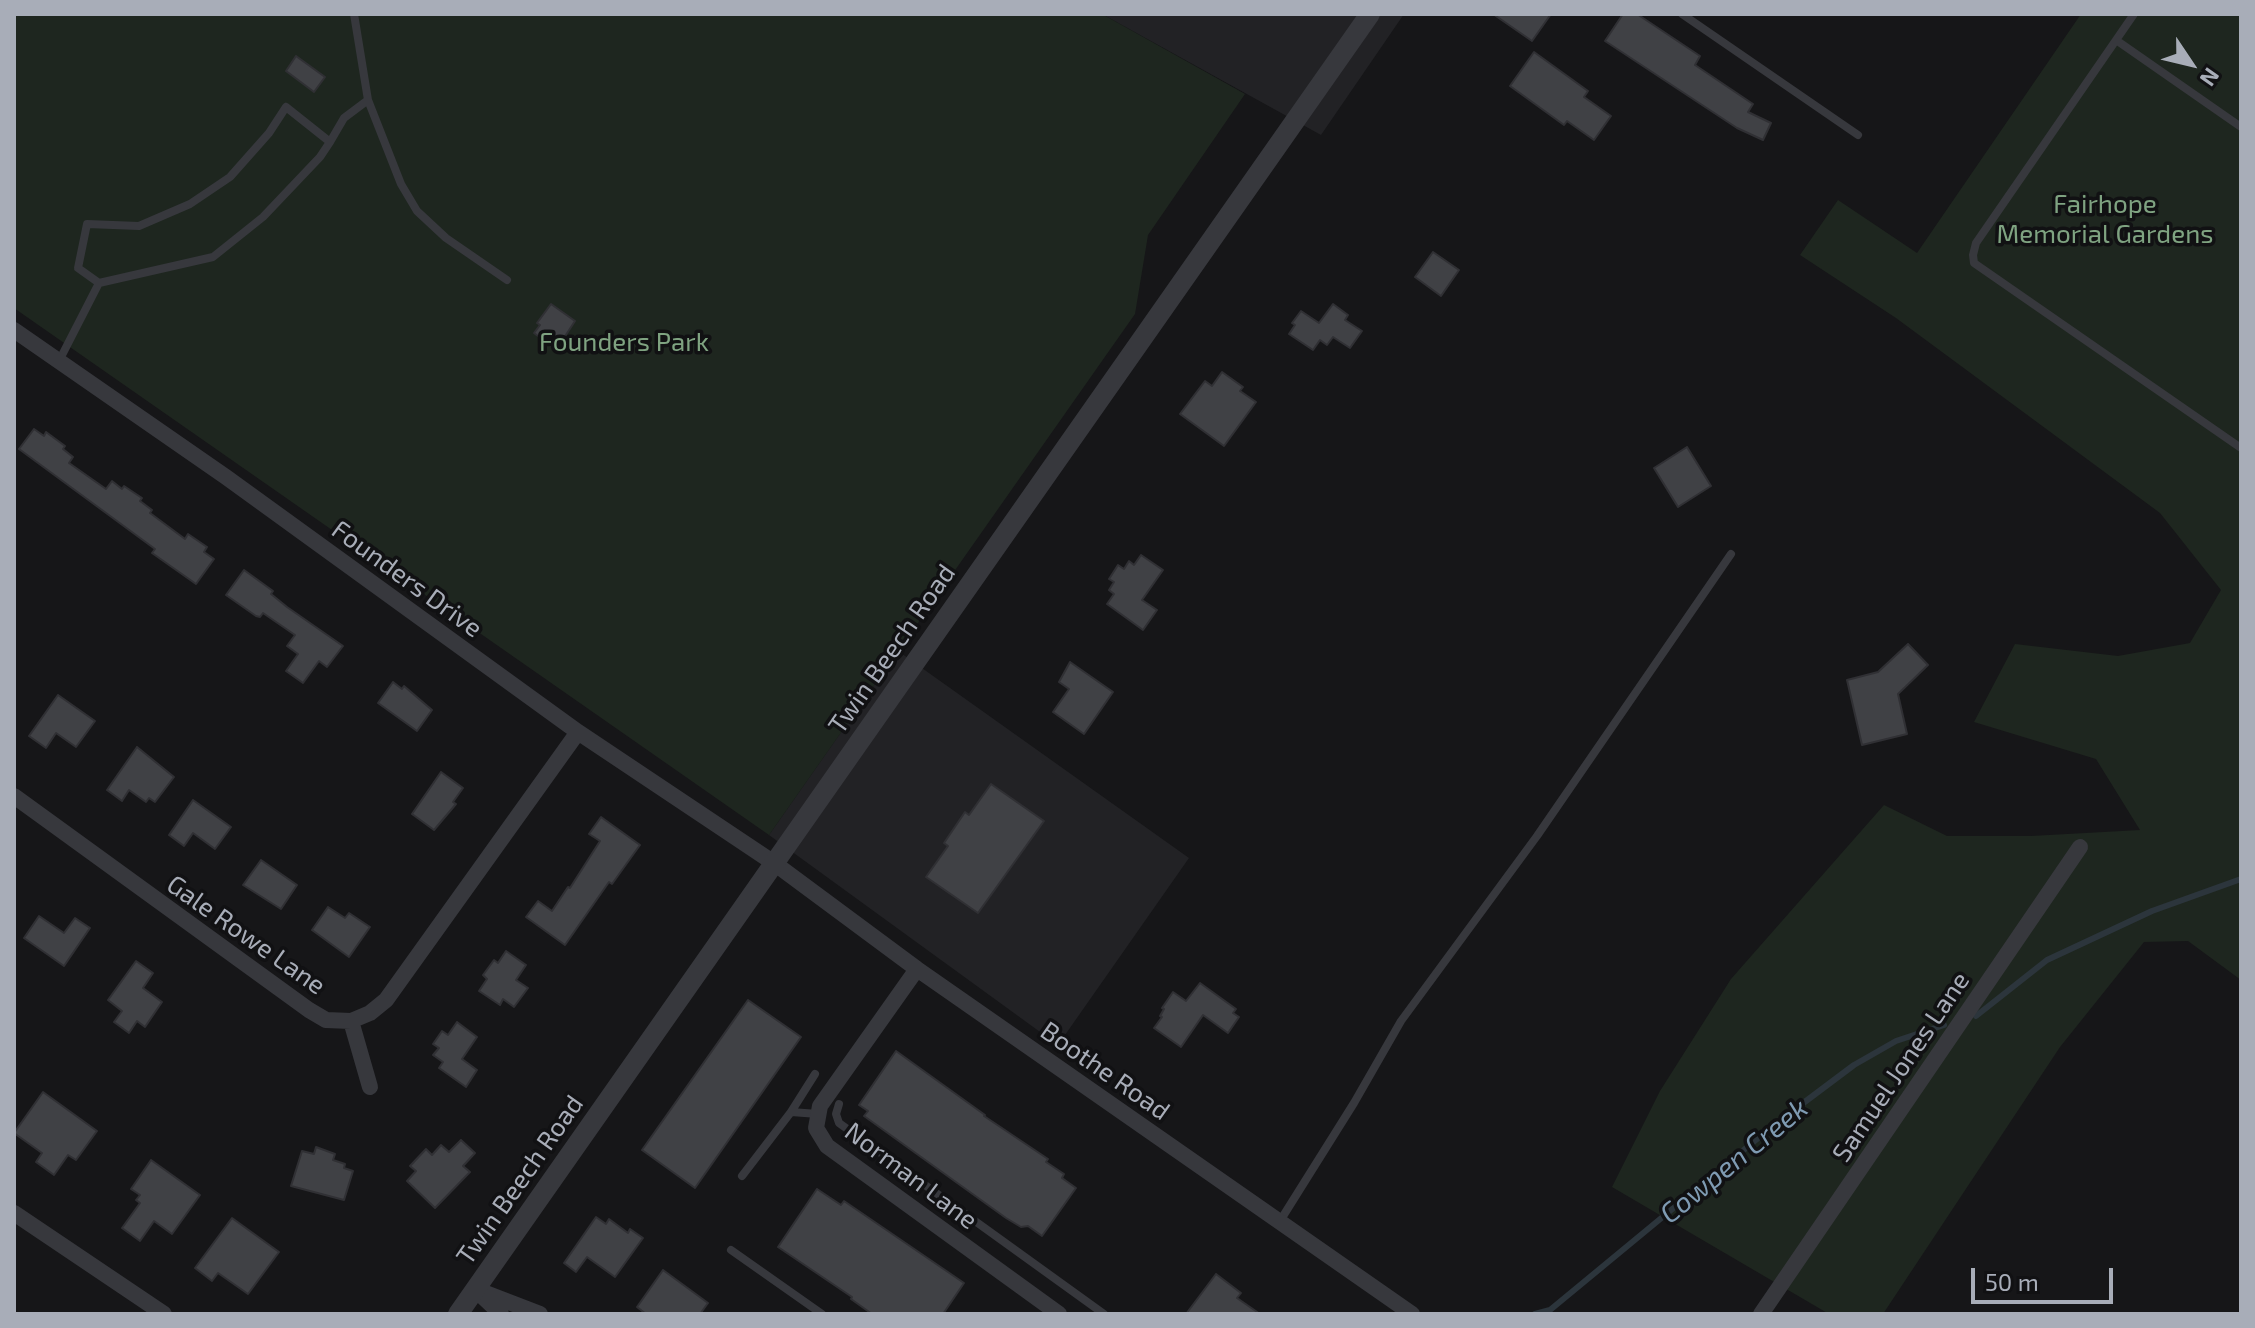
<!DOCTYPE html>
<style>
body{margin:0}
#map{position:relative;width:2255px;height:1328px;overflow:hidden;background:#161618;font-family:"Exo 2",sans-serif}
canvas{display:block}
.frame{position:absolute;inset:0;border:16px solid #a8adb8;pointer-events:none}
.north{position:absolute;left:2151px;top:24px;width:80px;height:80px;-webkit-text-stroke:6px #111113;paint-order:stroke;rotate:125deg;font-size:22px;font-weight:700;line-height:32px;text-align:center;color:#a8adb8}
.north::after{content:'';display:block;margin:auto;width:28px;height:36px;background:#a8adb8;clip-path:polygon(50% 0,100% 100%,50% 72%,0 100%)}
.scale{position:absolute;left:1971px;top:1268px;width:142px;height:36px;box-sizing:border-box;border:4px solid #a8adb8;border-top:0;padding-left:10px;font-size:24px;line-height:28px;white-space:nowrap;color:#a8adb8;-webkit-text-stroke:6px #111113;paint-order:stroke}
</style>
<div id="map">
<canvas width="2255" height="1328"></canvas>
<div class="frame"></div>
<div class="north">N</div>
<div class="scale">50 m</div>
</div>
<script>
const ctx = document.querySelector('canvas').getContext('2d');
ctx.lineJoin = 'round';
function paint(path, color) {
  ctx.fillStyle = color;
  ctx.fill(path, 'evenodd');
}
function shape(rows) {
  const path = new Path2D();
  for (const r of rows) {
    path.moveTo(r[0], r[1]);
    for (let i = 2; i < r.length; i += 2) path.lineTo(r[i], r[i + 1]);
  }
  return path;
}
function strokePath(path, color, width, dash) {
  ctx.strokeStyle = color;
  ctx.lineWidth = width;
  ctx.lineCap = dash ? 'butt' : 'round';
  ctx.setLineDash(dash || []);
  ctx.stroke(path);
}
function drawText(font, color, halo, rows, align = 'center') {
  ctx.font = font + ' "Exo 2",sans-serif';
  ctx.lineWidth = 7;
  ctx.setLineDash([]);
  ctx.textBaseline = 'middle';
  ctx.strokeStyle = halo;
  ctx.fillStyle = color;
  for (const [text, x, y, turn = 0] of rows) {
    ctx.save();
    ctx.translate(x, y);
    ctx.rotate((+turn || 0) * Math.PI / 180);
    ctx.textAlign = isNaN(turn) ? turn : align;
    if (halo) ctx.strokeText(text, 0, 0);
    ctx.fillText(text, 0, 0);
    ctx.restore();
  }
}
paint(shape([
 [1102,14,1404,14,1321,135],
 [898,651,1189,858,1058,1045,769,835]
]), '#222225');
paint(shape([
 [14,14,1102,14,1245,94,1148,235,1135,314,769,835,14,308],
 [2081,14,2241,14,2241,980,2188,941,2144,942,2060,1047,1883,1314,1829,1314,1612,1187,1660,1091,1731,979,1884,805,1947,836,2031,836,2140,830,2096,759,1974,722,2015,644,2118,656,2190,643,2221,590,2160,513,1896,318,1800,255,1838,200,1917,253]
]), '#1e261f');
strokePath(shape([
 [1976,1016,2047,960,2152,911,2241,879],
 [1535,1314,1550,1310,1774,1125,1854,1065,1896,1041,1944,1025]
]), '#2c353c', 6);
const building = shape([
 [1493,14,1551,14,1532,41,1493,14],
 [1623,14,1637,14,1700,56,1695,65,1753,104,1748,112,1771,123,1763,140,1737,128,1605,41,1623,14],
 [1534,52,1588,91,1584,97,1611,116,1594,140,1567,121,1564,125,1510,86,1534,52],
 [296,56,325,77,314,92,286,71,296,56],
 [1433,252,1459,270,1441,296,1415,277,1433,252],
 [551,304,575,321,562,341,557,337,551,346,534,333,540,325,537,323,551,304],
 [1333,304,1348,315,1345,320,1362,331,1350,348,1333,337,1327,345,1320,340,1313,350,1289,334,1295,325,1292,323,1301,311,1319,323,1333,304],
 [1222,372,1243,387,1240,391,1256,402,1224,446,1180,414,1205,381,1212,386,1222,372],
 [34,429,44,436,46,432,65,446,63,449,73,457,69,463,106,489,112,481,122,489,124,486,142,498,140,501,152,510,150,513,185,539,188,534,207,547,204,552,214,559,196,584,152,553,155,549,19,449,34,429],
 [1687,447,1711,486,1678,507,1654,468,1687,447],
 [1141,555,1163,570,1142,600,1157,610,1143,630,1107,604,1114,594,1109,590,1114,582,1109,579,1118,565,1124,569,1129,561,1134,565,1141,555],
 [244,570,273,591,271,594,287,607,343,646,327,667,319,661,303,683,286,671,298,654,287,646,295,635,263,613,260,617,256,616,226,595,244,570],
 [1908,644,1928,665,1898,694,1907,734,1862,745,1847,680,1878,672,1908,644],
 [1070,662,1113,692,1084,734,1053,712,1069,689,1059,682,1070,662],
 [393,682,402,689,404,686,432,710,417,731,378,703,393,682],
 [58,695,95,721,76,747,56,733,46,748,29,736,58,695],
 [137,747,174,777,155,802,149,798,146,802,129,790,122,801,107,790,137,747],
 [441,772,463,788,453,802,456,804,434,830,412,814,441,772],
 [991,784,1044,821,978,913,926,877,948,846,944,843,965,812,969,815,991,784],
 [193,800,231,827,215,849,193,833,184,846,169,835,193,800],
 [601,817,640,845,612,884,609,882,565,945,526,917,538,901,552,911,568,887,570,888,600,841,589,834,601,817],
 [261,860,297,885,281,909,243,885,261,860],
 [328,907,345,918,349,913,370,927,349,957,312,930,328,907],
 [39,916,64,933,75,918,90,928,64,966,24,938,39,916],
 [506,951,526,965,516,980,528,988,514,1007,503,999,500,1005,479,991,487,979,483,975,494,960,498,963,506,951],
 [136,961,153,973,143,988,162,1002,145,1027,137,1021,129,1033,114,1022,122,1011,108,1000,136,961],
 [1200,983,1236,1009,1233,1013,1239,1017,1228,1033,1203,1015,1181,1047,1154,1028,1162,1017,1160,1016,1164,1009,1162,1008,1173,992,1186,1001,1200,983],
 [748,1000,801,1037,695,1188,642,1150,748,1000],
 [457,1022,477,1037,462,1059,477,1070,466,1087,439,1068,443,1062,433,1055,439,1048,433,1044,442,1031,448,1035,457,1022],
 [896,1051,985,1115,984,1116,1048,1159,1046,1162,1064,1174,1062,1178,1076,1188,1042,1236,1028,1226,1021,1227,1006,1218,864,1116,868,1111,859,1105,896,1051],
 [43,1092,97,1131,76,1160,68,1155,54,1175,36,1162,42,1153,14,1133,43,1092],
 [461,1140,475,1153,463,1166,470,1172,435,1208,407,1181,416,1171,410,1166,426,1149,432,1155,441,1145,449,1152,461,1140],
 [316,1147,335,1154,333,1160,345,1164,344,1168,353,1171,344,1200,291,1186,302,1151,314,1154,316,1147],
 [151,1160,200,1195,172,1234,154,1221,140,1241,122,1228,140,1203,136,1200,140,1195,131,1189,151,1160],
 [817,1189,841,1205,844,1201,964,1283,943,1314,872,1314,851,1299,852,1297,778,1247,817,1189],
 [596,1217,606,1224,609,1219,628,1233,630,1229,643,1238,615,1277,587,1257,576,1272,564,1263,596,1217],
 [232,1218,279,1252,248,1294,218,1273,212,1281,195,1268,232,1218],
 [663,1270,708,1303,700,1314,646,1314,637,1307,663,1270],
 [1216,1274,1241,1293,1237,1298,1260,1314,1186,1314,1216,1274]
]);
paint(building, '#404145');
strokePath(building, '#303034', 2);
strokePath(shape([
 [1682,14,1858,135],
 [2134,14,1976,243,1973,255,1974,263,2241,448],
 [2116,40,2241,127],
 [368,100,401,184,417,211,446,238,507,280],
 [286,107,330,142,320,157,263,217,213,257,99,283,78,268,87,224,139,226,190,204,230,177,269,133,286,107],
 [330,142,344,118,368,100,354,14],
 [59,361,99,283],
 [839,1104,836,1114,839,1123,1104,1314],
 [791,1112,815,1074],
 [742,1176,791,1112,818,1114],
 [1280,1221,1354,1103,1401,1021,1537,836,1731,554],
 [731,1250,822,1314]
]), '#37383d', 8);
strokePath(shape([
 [14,330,226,477,578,732,774,863,917,969,1412,1314],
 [14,796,309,1010,326,1020,351,1021,370,1013,386,1000,578,732],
 [917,969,820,1106,816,1128,827,1146,1059,1314],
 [351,1021,370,1087],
 [14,1213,164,1314],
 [475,1289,540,1314],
 [482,1296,501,1314],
 [1761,1314,2080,847]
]), '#37383d', 16);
strokePath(shape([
 [458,1314,1370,14]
]), '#37383d', 20);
drawText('26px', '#7fa381', '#111113', [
 ["Fairhope",2105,204],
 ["Memorial Gardens",2105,234],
 ["Founders Park",624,342]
]);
drawText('26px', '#a8adb8', '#111113', [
 ["Founders Drive",407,579,36],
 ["Twin Beech Road",892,649,-55],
 ["Gale Rowe Lane",246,935,35],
 ["Samuel Jones Lane",1901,1067,-56],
 ["Boothe Road",1105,1071,35],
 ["Norman Lane",911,1176,37],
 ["Twin Beech Road",520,1180,-55]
]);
drawText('italic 28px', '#7f9bb3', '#111113', [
 ["Cowpen Creek",1734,1161,-39]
]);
</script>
